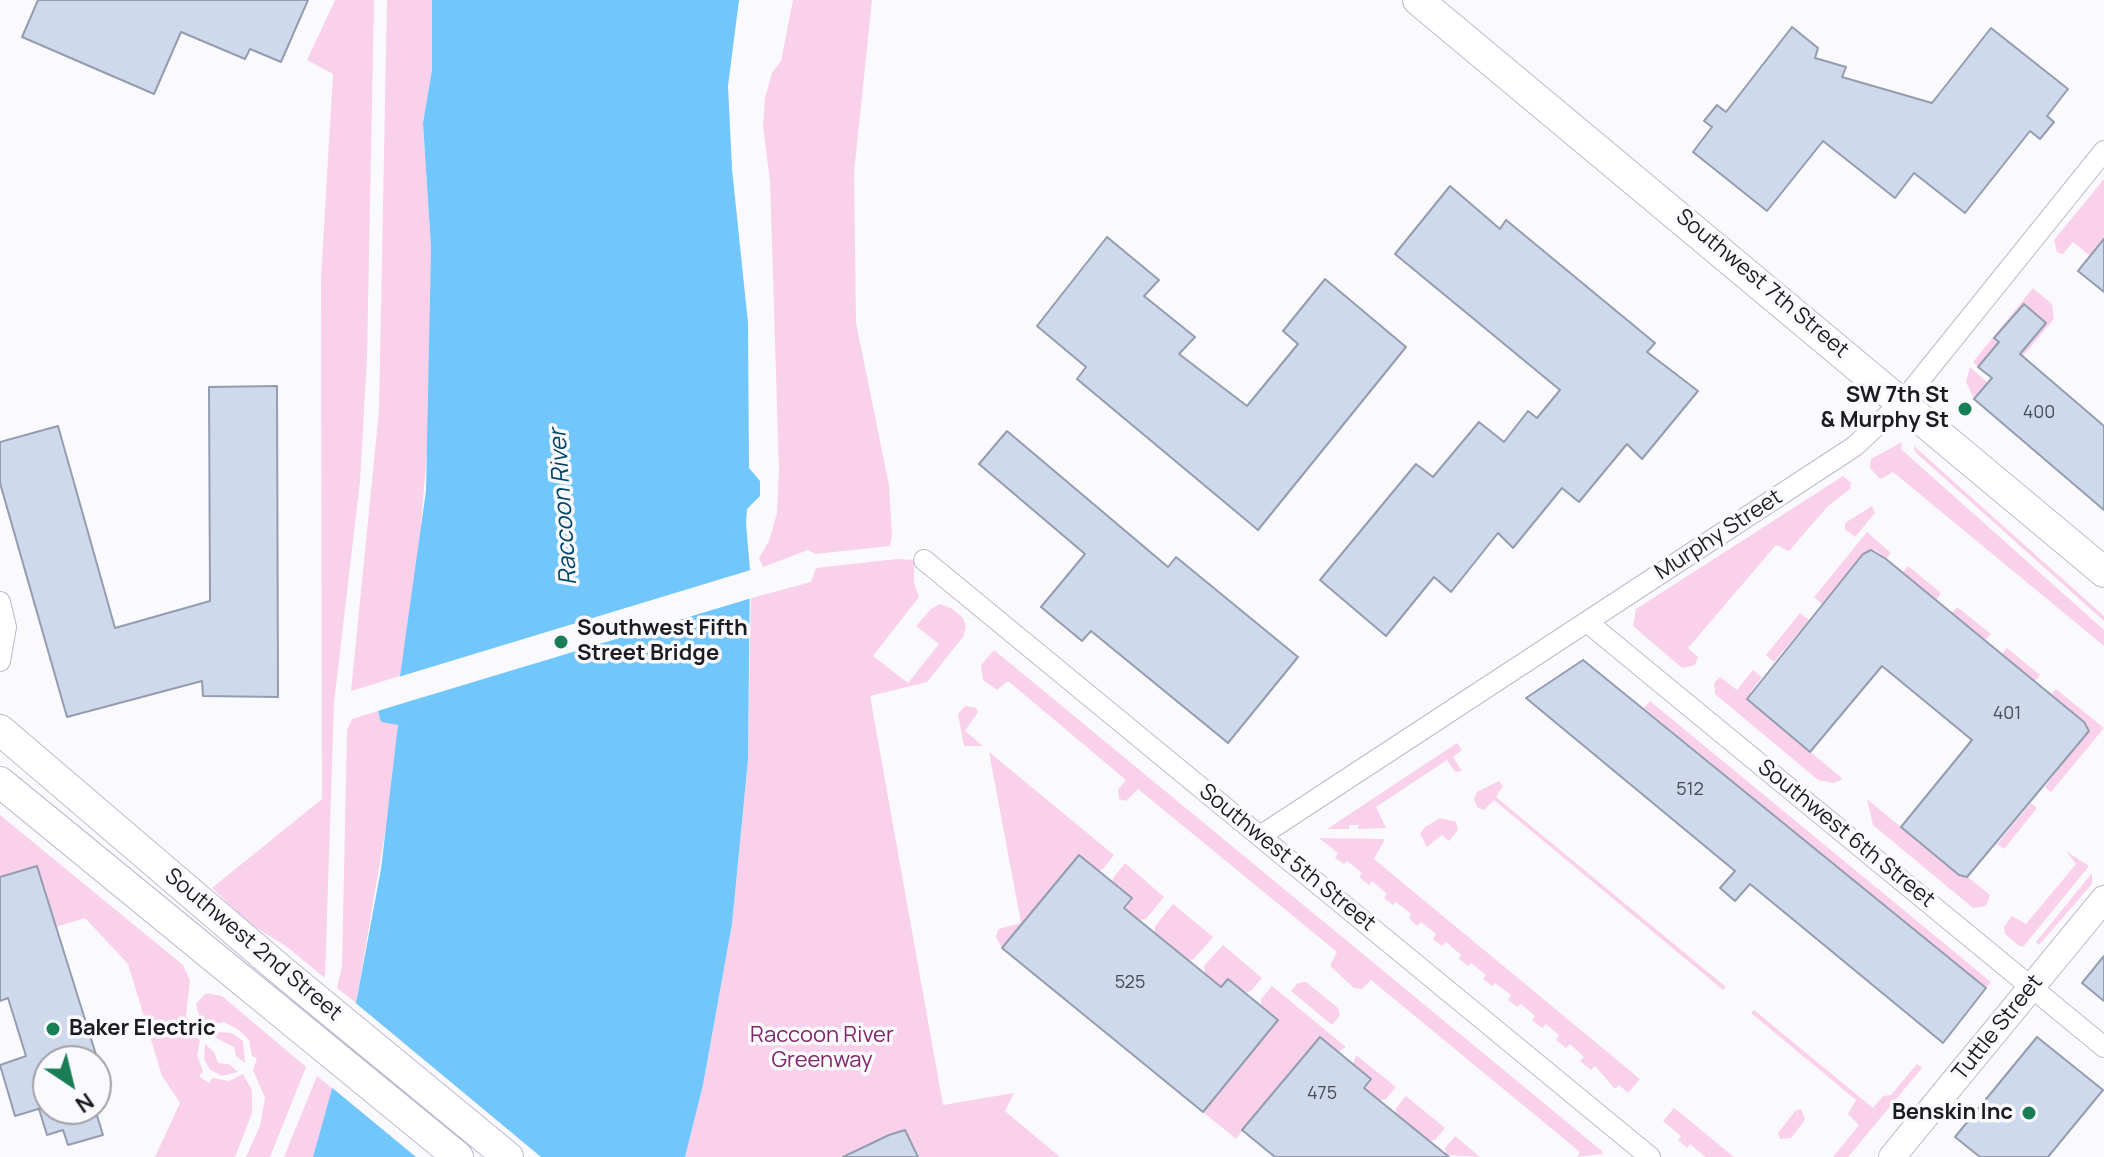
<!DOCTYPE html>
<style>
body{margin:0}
#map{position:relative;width:2104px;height:1157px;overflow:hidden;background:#fafafe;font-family:Manrope,sans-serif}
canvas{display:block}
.north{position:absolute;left:32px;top:1045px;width:80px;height:80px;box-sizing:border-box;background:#fafafe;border:2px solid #a1a1a6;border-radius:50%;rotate:145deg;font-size:22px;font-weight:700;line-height:32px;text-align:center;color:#1b1b22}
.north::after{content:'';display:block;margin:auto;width:28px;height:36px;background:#197d55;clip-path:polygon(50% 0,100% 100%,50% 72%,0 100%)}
</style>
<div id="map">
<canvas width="2104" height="1157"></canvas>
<div class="north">N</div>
</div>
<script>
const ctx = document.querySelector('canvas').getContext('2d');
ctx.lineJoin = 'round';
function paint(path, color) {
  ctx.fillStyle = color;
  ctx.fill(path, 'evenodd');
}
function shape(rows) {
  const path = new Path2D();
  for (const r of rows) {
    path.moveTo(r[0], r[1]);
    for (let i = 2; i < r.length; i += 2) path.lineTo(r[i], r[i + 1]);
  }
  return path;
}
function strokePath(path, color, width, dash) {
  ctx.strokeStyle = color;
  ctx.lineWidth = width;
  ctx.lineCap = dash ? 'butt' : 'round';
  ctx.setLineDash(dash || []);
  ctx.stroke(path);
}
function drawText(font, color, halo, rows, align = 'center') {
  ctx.font = font + ' Manrope,sans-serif';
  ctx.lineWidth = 7;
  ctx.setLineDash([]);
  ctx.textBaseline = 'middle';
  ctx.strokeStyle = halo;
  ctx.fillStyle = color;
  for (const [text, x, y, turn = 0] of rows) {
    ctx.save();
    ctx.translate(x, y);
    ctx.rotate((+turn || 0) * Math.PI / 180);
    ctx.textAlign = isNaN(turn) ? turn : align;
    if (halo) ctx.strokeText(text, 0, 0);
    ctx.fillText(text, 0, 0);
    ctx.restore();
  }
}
paint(shape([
 [335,0,374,0,367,358,360,481,334,703,325,978,287,947,249,923,212,888,322,799,321,278,333,74,307,60],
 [387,0,432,0,432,70,423,123,431,248,429,425,419,551,400,676,351,691,379,410],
 [793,0,872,0,854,173,856,323,889,485,892,535,890,546,815,554,808,550,763,567,759,558,769,541,777,513,779,471,770,181,763,127,765,98,772,73,781,61],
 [2104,179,2104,239,2090,256,2073,242,2063,254,2057,252,2054,240],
 [2033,288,2052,304,2054,319,2022,357,2020,354,2046,323,2024,304,1995,338,1999,342,1978,367,1973,362],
 [1970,367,1988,383,1974,399,1966,382],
 [1902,442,1901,449,2104,630,2104,646,1893,472,1881,479,1878,477,1870,468,1871,459],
 [1914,446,2104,616,2104,621,1915,452],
 [1843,476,1851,483,1850,489,1828,506,1789,551,1776,545,1688,648,1698,657,1695,665,1682,668,1633,626,1636,609],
 [1872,506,1875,513,1855,537,1845,529,1845,523],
 [1867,532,1891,553,1886,559,1875,550,1863,554,1822,604,1814,597],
 [897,559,914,560,914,583,919,597,873,656,908,683,939,644,916,626,931,609,940,604,951,608,963,618,966,627,963,637,927,682,870,696,943,1105,1014,1093,1005,1111,1060,1157,685,1157,703,1085,732,924,748,760,751,598,811,582,816,568],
 [1908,566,1941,593,1936,600,1903,572],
 [1957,607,1991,634,1985,640,1952,613],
 [1800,613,1809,620,1774,662,1766,655],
 [2007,648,2040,675,2035,681,2002,654],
 [994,650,1602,1151,1602,1154,1577,1157,1580,1152,1371,980,1362,989,1354,988,1330,966,1337,952,1138,789,1126,801,1119,799,1118,790,1126,780,1008,681,997,690,983,680,981,665],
 [1753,670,1762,677,1751,691,1750,702,1843,779,1833,783,1818,780,1715,694,1714,683,1720,677,1737,690],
 [2056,689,2104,728,2051,792,2045,787,2088,729,2051,695],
 [1650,701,1991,982,1986,988,1644,708],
 [965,706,976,708,978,712,965,731,983,746,964,746,958,714],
 [378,711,381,722,398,724,395,774,356,1003,337,988,342,966,347,730,352,719],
 [1457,743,1462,750,1453,757,1462,771,1455,772,1447,760,1376,807,1386,828,1358,829,1358,825,1349,825,1349,829,1327,829],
 [989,752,1114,855,1103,869,1002,948,996,937,998,929,1021,923],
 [1499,781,1503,786,1496,797,1726,987,1723,990,1494,800,1484,810,1477,807,1474,799,1477,792],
 [1867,799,1959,875,1968,877,1990,895,1986,906,1973,908,1873,825],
 [0,801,231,988,242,1001,0,803],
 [2031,803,2037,808,2004,849,1997,844],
 [0,815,183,965,190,980,186,1016,200,1041,197,1054,203,1072,199,1076,209,1083,212,1078,229,1081,243,1074,252,1090,252,1113,235,1157,155,1157,180,1103,162,1076,128,964,85,918,56,927,37,866,0,877],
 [1440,818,1456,822,1458,830,1449,841,1442,835,1427,847,1420,834,1425,827],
 [1319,838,1385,839,1374,859,1640,1079,1628,1093,1619,1085,1615,1089,1595,1066,1591,1070,1580,1061,1584,1057,1570,1044,1566,1048,1556,1040,1559,1035,1546,1024,1542,1028,1532,1020,1535,1016,1521,1004,1517,1007,1508,1000,1511,995,1495,983,1492,986,1483,979,1486,975,1471,963,1468,966,1459,959,1461,955,1446,942,1442,946,1433,939,1436,934,1421,922,1417,926,1409,918,1411,914,1396,902,1393,905,1384,898,1387,894,1372,881,1369,885,1359,877,1362,873,1347,861,1344,864,1335,858,1338,853],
 [2066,851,2089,866,2023,947,2018,945,2005,934,2004,927,2012,916,2026,924,2076,864],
 [1125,863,1164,897,1146,919,1139,920,1124,908,1113,883,1113,878],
 [2092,873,2092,884,2039,945,2036,942],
 [1173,904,1213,937,1194,959,1188,960,1155,933,1155,926],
 [1223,945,1262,978,1251,991,1245,993,1228,979,1221,987,1205,974,1204,966],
 [1306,982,1338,1008,1340,1015,1332,1025,1291,991,1298,983],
 [1272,986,1346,1047,1337,1052,1319,1037,1236,1139,1203,1112,1278,1021,1261,1006,1261,999],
 [206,993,222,996,306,1067,270,1157,246,1157,260,1126,265,1098,253,1070,257,1058,252,1056,249,1040,239,1030,224,1022,216,1024,207,1032,202,1028,196,1004],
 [1754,1010,1873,1108,1883,1096,1891,1095,1917,1064,1922,1068,1848,1157,1833,1157,1859,1125,1848,1114,1856,1100,1751,1013],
 [220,1032,232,1033,243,1041,245,1063,236,1056,234,1047,212,1036],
 [205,1044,214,1052,218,1063,229,1064,238,1072,222,1076,210,1070,204,1059],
 [1356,1055,1396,1087,1386,1099,1379,1101,1364,1088,1353,1065],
 [317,1076,333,1089,313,1157,284,1157],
 [1406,1096,1445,1128,1435,1140,1429,1141,1396,1114,1396,1108],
 [1674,1108,1683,1115,1734,1157,1705,1157,1690,1144,1687,1148,1678,1140,1681,1136,1663,1121],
 [1801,1109,1805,1120,1791,1138,1780,1139,1778,1133,1795,1111],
 [1455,1136,1480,1157,1446,1155,1445,1148]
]), '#fad1ea');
paint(shape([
 [432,0,739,0,728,86,732,169,748,323,749,468,760,481,760,496,747,509,746,523,750,570,748,760,732,924,703,1085,685,1157,313,1157,356,1003,381,869,398,725,381,722,378,711,394,698,400,676,426,491,431,248,423,123,432,70]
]), '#71c6fc');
paint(shape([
 [754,569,755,597,374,712,390,696,395,678],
 [352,1000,541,1157,416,1157,330,1086]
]), '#fafafe');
const building = shape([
 [38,0,308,0,281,62,250,49,245,59,181,32,154,94,22,37,38,0],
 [1792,27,1818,48,1815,58,1846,67,1842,77,1932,103,1991,28,2068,89,2047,116,2054,122,2040,139,2030,131,1965,213,1914,173,1895,198,1823,141,1767,211,1693,152,1712,127,1704,121,1717,105,1726,112,1792,27],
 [1450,186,1500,229,1506,220,1655,343,1647,352,1698,391,1642,459,1627,444,1579,502,1562,488,1513,548,1498,533,1451,592,1434,577,1386,636,1320,580,1416,464,1433,477,1479,422,1504,442,1528,411,1537,418,1560,390,1395,254,1450,186],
 [1107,237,1159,280,1144,296,1195,337,1179,354,1247,406,1298,344,1283,331,1325,279,1406,347,1258,530,1077,379,1086,367,1037,326,1107,237],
 [2104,239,2104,292,2078,271,2104,239],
 [2024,304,2046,323,2020,354,2104,426,2104,510,1974,399,1992,378,1978,367,1999,342,1994,338,2024,304],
 [277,386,278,697,203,696,202,681,67,717,0,483,0,442,58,426,115,628,210,601,209,387,277,386],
 [1007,431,1168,567,1176,557,1298,657,1228,743,1091,631,1082,641,1041,607,1085,554,979,464,1007,431],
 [1871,550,1886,559,2084,722,2089,731,1967,877,1959,875,1901,827,1972,740,1882,666,1810,752,1747,699,1863,554,1871,550],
 [1583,660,1986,988,1943,1043,1750,884,1735,901,1720,888,1735,871,1526,698,1583,660],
 [1079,855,1132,898,1124,908,1221,987,1228,979,1278,1020,1203,1112,1002,948,1079,855],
 [37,866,98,1061,48,1061,48,1106,15,1116,0,1065,26,1056,8,998,0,1001,0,877,37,866],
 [2104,956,2104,1001,2082,983,2104,956],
 [1320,1037,1371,1079,1364,1088,1449,1157,1275,1157,1242,1130,1320,1037],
 [2037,1037,2103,1090,2048,1157,1980,1157,1955,1137,2037,1037],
 [39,1109,95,1109,103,1135,68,1145,63,1130,47,1135,39,1109],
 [905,1130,918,1157,843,1157,889,1135,905,1130]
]);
paint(building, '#cfd9ec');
strokePath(building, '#949daf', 2);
const minor = shape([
 [924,560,1650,1157],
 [0,602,6,627,0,661],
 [1587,622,2104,1047],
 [1260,836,1855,446,1903,401,2104,151]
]);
const tertiary = shape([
 [1892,1157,2104,899]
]);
const secondary = shape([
 [1418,0,2104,572],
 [0,730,282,971,508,1157],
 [0,782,458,1157]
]);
strokePath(minor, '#bcbacf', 22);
strokePath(tertiary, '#bcbacf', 28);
strokePath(secondary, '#bcbacf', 32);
strokePath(minor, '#fff', 20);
strokePath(tertiary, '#fff', 26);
strokePath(secondary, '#fff', 30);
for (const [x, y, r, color] of [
 [1965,409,8,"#197d55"],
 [561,642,8,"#197d55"],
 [53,1029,8,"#197d55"],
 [2029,1113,8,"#197d55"]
]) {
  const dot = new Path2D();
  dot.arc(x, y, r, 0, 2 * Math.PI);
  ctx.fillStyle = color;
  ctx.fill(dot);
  strokePath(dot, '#fafafe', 3);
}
drawText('18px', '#484a54', null, [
 ["400",2039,413],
 ["401",2007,714],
 ["512",1690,790],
 ["525",1130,983],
 ["475",1322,1094]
]);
drawText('22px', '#1b1b22', '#fafafe', [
 ["Southwest 7th Street",1762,284,40],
 ["Murphy Street",1719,535,-33],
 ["Southwest 6th Street",1846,834,39],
 ["Southwest 5th Street",1287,858,39],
 ["Southwest 2nd Street",253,945,40],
 ["Tuttle Street",1998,1028,-51]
]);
drawText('bold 22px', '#1b1b22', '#fafafe', [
 ["SW 7th St",1949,396],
 ["& Murphy St",1949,421],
 ["Southwest Fifth",577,629,"left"],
 ["Street Bridge",577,654,"left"],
 ["Baker Electric",69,1029,"left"],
 ["Benskin Inc",2013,1113]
], 'right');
drawText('22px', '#812767', '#fafafe', [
 ["Raccoon River",822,1036],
 ["Greenway",822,1061]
]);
drawText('italic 24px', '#00476a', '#fafafe', [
 ["Raccoon River",564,507,-94]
]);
</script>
